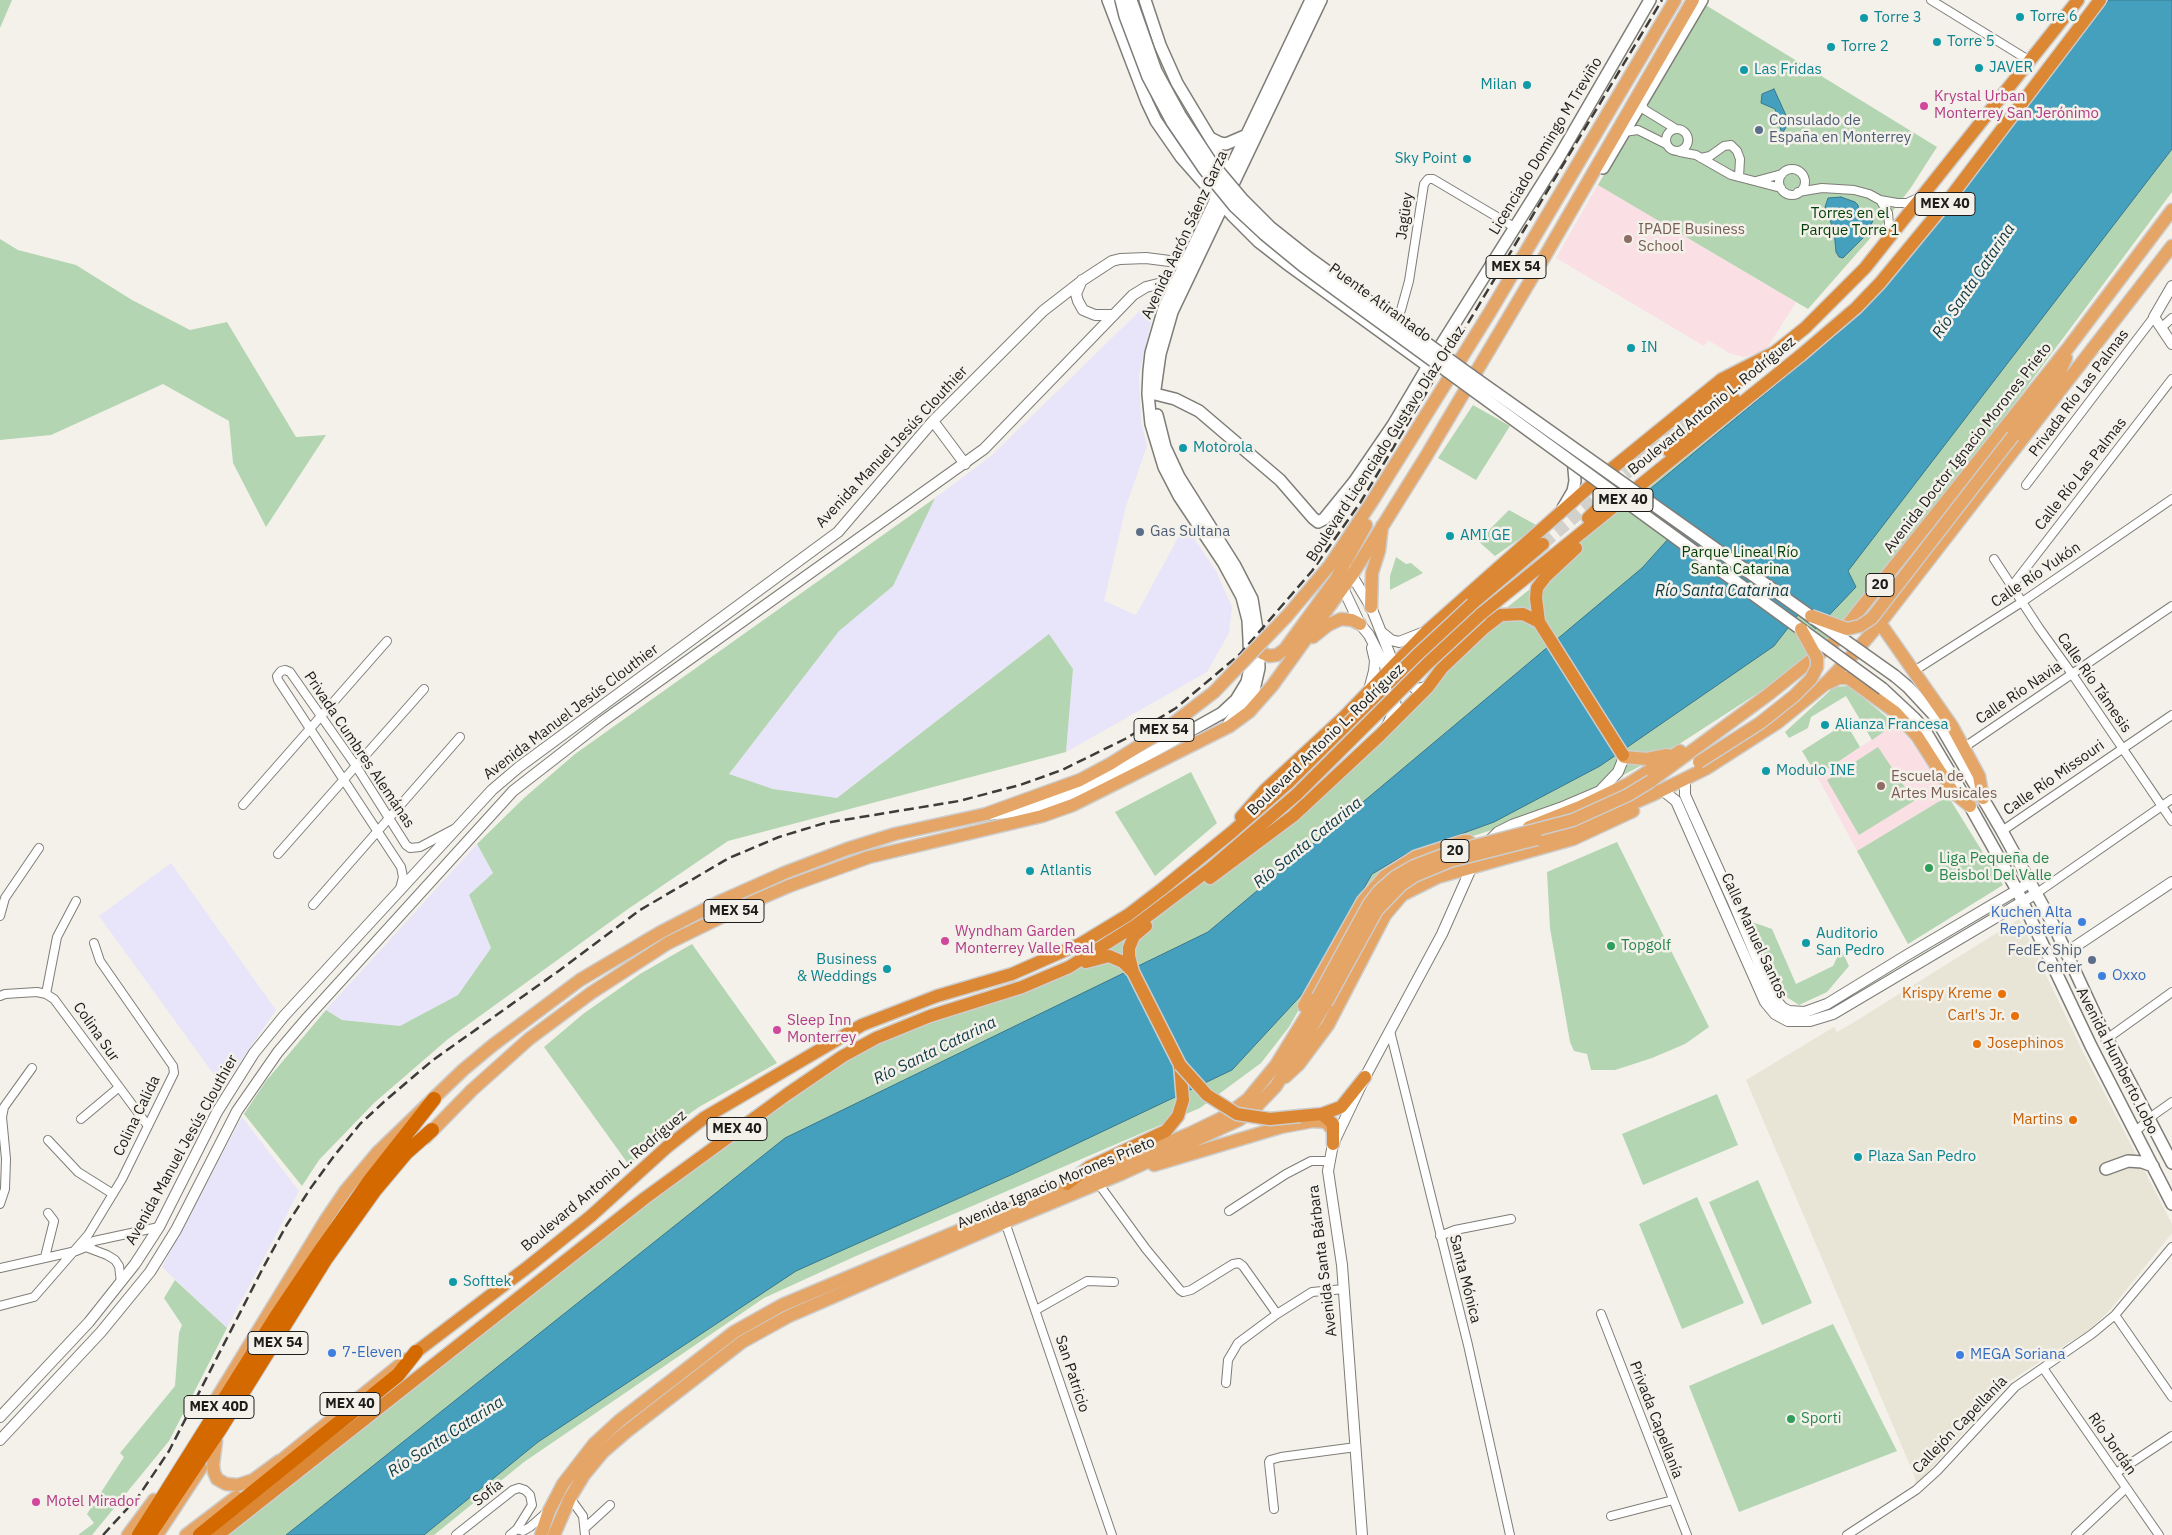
<!DOCTYPE html>
<meta charset="utf-8">
<style>
body{margin:0}
canvas{display:block;background:#f3f1ea}
</style>
<canvas width="2172" height="1535"></canvas>
<script>
const ctx = document.querySelector('canvas').getContext('2d');
ctx.lineJoin = 'round';
function paint(path, color) {
  ctx.fillStyle = color;
  ctx.fill(path, 'evenodd');
}
function shape(rows) {
  const path = new Path2D();
  for (const r of rows) {
    if (r.length === 3) {
      path.moveTo(r[0] + r[2], r[1]);
      path.arc(r[0], r[1], r[2], 0, 2 * Math.PI);
      continue;
    }
    path.moveTo(r[0], r[1]);
    for (let i = 2; i < r.length; i += 2) path.lineTo(r[i], r[i + 1]);
  }
  return path;
}
function strokePath(path, color, width, dash) {
  ctx.strokeStyle = color;
  ctx.lineWidth = width;
  ctx.lineCap = dash ? 'butt' : 'round';
  ctx.setLineDash(dash || []);
  ctx.stroke(path);
}
function drawText(font, color, halo, rows, align = 'center') {
  ctx.font = font + ' "IBM Plex Sans",sans-serif';
  ctx.lineWidth = 5;
  ctx.setLineDash([]);
  ctx.textBaseline = 'middle';
  ctx.strokeStyle = halo;
  ctx.fillStyle = color;
  for (const [text, x, y, turn = 0] of rows) {
    ctx.save();
    ctx.translate(x, y);
    ctx.rotate((+turn || 0) * Math.PI / 180);
    ctx.textAlign = isNaN(turn) ? turn : align;
    if (halo) ctx.strokeText(text, 0, 0);
    ctx.fillText(text, 0, 0);
    ctx.restore();
  }
}
paint(shape([
 [2019,919,2083,1052,2172,1224,2172,1233,2110,1310,2090,1329,2010,1381,1916,1485,1915,1477,1746,1080,1834,1027,1837,1032,1856,1021]
]), '#e8e4d6');
paint(shape([
 [1158,293,1139,375,1141,422,1147,446,1126,506,1104,601,1136,615,1185,525,1216,571,1232,607,1229,633,1207,672,1066,752,1073,669,1049,634,837,798,773,789,729,774,839,631,893,586,935,498,991,456],
 [477,844,493,873,469,896,491,948,458,995,400,1026,342,1020,326,1010],
 [171,863,276,1010,223,1087,99,916],
 [242,1117,299,1191,227,1328,162,1267]
]), '#e8e4fa');
paint(shape([
 [1624,139,1669,227,1796,302,1769,345,1762,352,1744,357,1731,354,1708,340,1704,346,1556,258],
 [1895,724,1909,739,1948,796,1857,851,1817,776]
]), '#fadfe5');
paint(shape([
 [0,0,12,0,0,28],
 [2102,0,2172,0,2172,192,1961,475,1833,639,1775,682,1670,750,1588,794,1495,829,1407,857,1358,905,1289,1027,1261,1063,1200,1108,856,1256,764,1298,524,1462,434,1535,218,1535,702,1154,869,1043,1029,988,1287,820,1499,614,1535,585,1587,536,1850,315],
 [1704,4,1937,147,1910,189,1881,226,1808,309,1598,185],
 [0,239,18,250,76,265,132,300,190,330,227,322,296,437,326,435,266,527,233,463,229,421,163,384,51,435,0,440],
 [1473,405,1510,426,1476,480,1438,458],
 [935,498,893,586,839,631,729,774,773,789,837,798,1049,634,1073,669,1066,752,728,841,628,909,448,1039,374,1103,319,1160,302,1186,244,1114,266,1081,326,1010,342,1020,400,1026,458,995,491,948,469,895,493,873,477,844,524,798,575,754],
 [1509,510,1538,526,1495,556,1478,541],
 [1396,557,1406,564,1411,563,1423,573,1390,590,1390,576],
 [1849,686,1895,724,1872,740,1846,696,1811,717,1808,728,1789,738,1785,732,1834,687],
 [1846,723,1860,747,1817,776,1802,751],
 [1878,747,1914,801,1859,835,1827,780],
 [1191,772,1217,823,1155,876,1115,812],
 [1948,796,2003,885,1908,944,1857,851],
 [1617,842,1709,1027,1685,1044,1652,1058,1615,1070,1591,1070,1587,1054,1574,1051,1570,1042,1550,928,1547,872],
 [1749,921,1772,929,1796,984,1833,966,1841,949,1849,966,1827,992,1799,1005,1782,994],
 [692,944,777,1063,699,1107,675,1124,629,1165,544,1047,583,1014,640,974],
 [1717,1094,1738,1145,1643,1185,1622,1134],
 [1758,1180,1812,1303,1762,1325,1709,1202],
 [1697,1197,1744,1303,1682,1329,1639,1224],
 [175,1280,227,1328,169,1441,92,1535,78,1535,94,1523,87,1514,124,1457,120,1453,175,1386,179,1333,182,1325,164,1298],
 [1833,1324,1897,1451,1739,1512,1689,1386]
]), '#b3d5b1');
const water = shape([
 [2109,0,2172,0,2172,149,1848,571,1856,587,1816,629,1798,615,1774,646,1600,766,1494,822,1406,854,1372,874,1305,991,1232,1070,1013,1174,796,1271,538,1442,424,1535,286,1535,785,1138,1208,932,1642,568,1678,528,1638,499,1835,336,1882,290,1933,230,2109,0],
 [1774,89,1789,122,1782,134,1775,109,1761,103,1762,94,1774,89],
 [1841,197,1855,202,1858,205,1859,213,1862,214,1869,209,1873,221,1863,238,1843,258,1839,257,1836,252,1834,231,1825,207,1828,198,1841,197]
]);
paint(water, '#45a0be');
strokePath(water, '#39788d', 1);
strokePath(shape([
 [1543,544,1692,418]
]), '#d3d1cb', 12, [12, 6]);
const minor = shape([
 [1931,0,2030,61],
 [1641,104,1645,110,1676,129],
 [1677,140,11],
 [1624,132,1638,130,1666,144],
 [1680,152,1696,155,1731,175,1781,188],
 [1701,158,1710,156,1724,146,1731,145,1737,151,1740,159,1739,177],
 [1792,182,13],
 [1756,181,1782,174],
 [1798,192,1822,188,1854,190,1869,194,1880,200,1897,203,1907,203,1918,198],
 [1880,200,1888,213,1890,235],
 [1394,324,1401,310,1409,281,1424,184,1428,179,1433,179,1514,227],
 [2161,328,2172,318],
 [2026,485,2154,317],
 [1994,559,2039,628,2072,674,2172,821],
 [2012,586,2172,379],
 [1914,671,2022,602,2172,499],
 [1964,751,1969,744,2172,606],
 [243,805,387,641],
 [2002,831,2172,715],
 [278,854,424,689],
 [400,889,403,877,401,867,278,680,277,676,281,671,285,670,290,672,356,766,406,845,410,848,420,847,454,829],
 [2037,893,2172,799],
 [313,905,460,737],
 [0,916,5,898,39,848],
 [46,994,57,937,76,901],
 [0,996,5,994,37,992,46,994,54,999,148,1126],
 [1390,1031,1468,1345,1510,1535],
 [2108,1038,2172,992],
 [81,1119,118,1088],
 [2136,1131,2155,1114,2172,1102],
 [48,1140,78,1172,113,1194],
 [1098,1183,1146,1249,1180,1290,1183,1292,1191,1290,1233,1264,1239,1263,1243,1266,1277,1314],
 [0,1204,5,1189,6,1159,2,1117,4,1107,32,1068],
 [1229,1211,1286,1174,1311,1161,1330,1161],
 [1005,1222,1112,1535],
 [1440,1236,1455,1230,1511,1219],
 [86,1247,107,1255,115,1260,119,1266,121,1282],
 [45,1257,54,1221,48,1213],
 [0,1268,76,1251,86,1247,94,1241,159,1227],
 [0,1306,34,1297,88,1235,122,1179,174,1073,173,1066,100,961,94,943],
 [1036,1310,1087,1281,1114,1282],
 [1601,1314,1687,1535],
 [2115,1315,2172,1397],
 [2043,1368,2159,1535],
 [1226,1383,1228,1360,1238,1343,1277,1314,1312,1292,1344,1289],
 [2116,1473,2172,1436],
 [570,1498,583,1516,585,1535],
 [1274,1509,1269,1462,1270,1460,1281,1457,1356,1447],
 [1611,1516,1673,1500],
 [586,1527,610,1505],
 [456,1535,513,1490,519,1488,525,1490,530,1495,532,1505,517,1529],
 [510,1535,517,1529,523,1531,530,1527,546,1513],
 [1847,1535,1916,1490,1937,1471,2015,1387,2092,1334,2115,1315,2172,1247],
 [2076,1535,2126,1488]
]);
const tertiary = shape([
 [1082,280,1076,294,1078,301,1083,310,1095,315,1113,315],
 [2172,286,2154,317,2172,344],
 [933,421,965,464],
 [1348,569,1371,607,1394,665,1404,680,1416,689,1428,687],
 [1341,584,1360,624,1369,635,1390,676],
 [1381,632,1391,640,1399,642,1422,633],
 [1369,690,1374,671,1375,661,1372,648],
 [1388,724,1396,706,1393,691],
 [1685,784,1685,795,1734,904,1773,997,1783,1008,1789,1011,1805,1012,1827,1004,1907,955,2031,882],
 [1666,793,1676,801,1765,1002,1775,1014,1788,1021,1810,1021,1833,1014,2037,893],
 [1488,842,1498,832,1512,825,1560,808,1600,791,1618,772,1624,757],
 [2067,952,2172,882],
 [0,1417,89,1322,135,1264,159,1227,217,1112,254,1053,284,1016,492,790,519,767,838,532,933,421,1043,311,1083,280,1112,261,1120,259,1146,258,1193,264],
 [0,1440,101,1332,150,1272,176,1230,237,1111,278,1052,307,1018,513,791,603,721,984,449,1133,295,1146,287,1162,283,1181,285],
 [1362,1535,1342,1265,1328,1171,1333,1144,1365,1077,1442,934,1473,864]
]);
const secondary = shape([
 [1108,0,1147,102,1156,121,1181,157,1233,216,1259,242,1286,263,1428,366,1434,363],
 [1145,0,1160,45,1177,83,1210,138,1231,178],
 [1210,138,1220,143,1226,144,1247,135],
 [1603,168,1702,0],
 [1155,389,1160,354,1172,312,1321,0],
 [1148,394,1155,394,1175,399,1199,411,1280,480,1313,518,1318,522,1324,519,1354,482,1393,425,1428,366,1559,157,1650,0],
 [1157,415,1165,447,1179,477,1235,566,1252,599,1258,636,1259,668,1254,690,1229,723],
 [1530,424,1602,476],
 [1563,508,1573,491,1575,481,1573,457],
 [1895,676,1908,687,1934,715,2002,831,2054,926,2099,1023,2172,1163],
 [1883,689,1914,718,1924,729,1970,806,2017,890,2091,1046,2172,1204],
 [992,814,1026,810,1067,795,1115,773,1222,713,1236,700,1247,682,1250,668,1249,639,1248,620,1242,597,1223,562,1179,496,1164,467,1151,424,1148,394,1149,371,1151,353,1164,308,1311,0],
 [2106,1169,2128,1161,2142,1162,2153,1166]
]);
const primary = shape([
 [2013,436,2058,376,2066,358],
 [1371,607,1372,573,1379,551,1382,526],
 [1287,616,1330,565,1373,500,1490,312,1675,0],
 [1880,623,1952,726,1979,776,1983,798],
 [1313,637,1328,625,1341,619,1352,620,1360,624],
 [1258,647,1262,653,1269,656,1277,655,1285,649,1336,579,1366,525],
 [1829,683,1839,678,1848,678,1895,712,1917,736,1953,792,1970,806],
 [1623,755,1624,757,1647,759,1667,755],
 [1651,781,1769,694,1834,642,2068,348,2172,210],
 [1529,827,1582,806,1628,784,1680,751],
 [1537,839,1575,828,1652,795,1707,768,1777,723,1824,685,1850,658,1880,623,2172,246],
 [1304,1006,1363,901,1385,876,1415,857,1464,841,1468,841,1473,845,1474,854],
 [1285,1077,1299,1064,1328,1025,1385,915,1402,895,1438,877,1573,839,1633,811],
 [425,1138,472,1090,529,1039,591,993,668,943,752,902,789,886,869,857,1042,816,1073,805,1230,726,1249,712,1272,686,1352,575,1425,458,1545,256,1693,0],
 [1154,1165,1281,1127,1313,1121,1326,1122,1332,1129],
 [209,1411,327,1218,346,1190,377,1153,463,1070,493,1045,580,980,661,932,721,901,784,873,847,849,895,834,986,814,1080,780,1110,764,1166,729,1214,692],
 [216,1441,213,1465,214,1472,217,1479,226,1484,238,1485,253,1480,279,1461],
 [273,1467,407,1359],
 [128,1535,154,1500],
 [157,1535,201,1468],
 [186,1535,236,1497],
 [541,1535,549,1511,563,1484,594,1444,619,1421,734,1332,782,1305,1191,1133,1226,1116,1248,1099,1276,1065,1318,997],
 [554,1535,570,1498,584,1475,603,1452,626,1432,742,1342,789,1316,1005,1222,1121,1174,1239,1120,1253,1110,1276,1086,1326,1003]
]);
const trunk = shape([
 [1692,418,1805,328,1865,268,2078,0],
 [1669,451,1734,399],
 [1588,518,1603,503,1605,491,1602,478],
 [1472,604,1543,544],
 [1481,614,1801,355,1856,308,1880,283,1946,203,2100,0],
 [1539,622,1536,598,1537,588,1546,576,1576,548],
 [1241,817,1265,790,1344,717,1427,631,1588,488,1722,379,1779,350],
 [1210,878,1293,816,1380,735,1428,687,1442,668,1484,628,1501,615,1523,614,1539,622,1623,755],
 [1133,972,1129,956,1129,948,1134,936,1146,926],
 [1322,1114,1333,1124,1333,1144],
 [1300,1116,1322,1114,1341,1107,1365,1077],
 [1067,1184,1089,1167,1166,1131,1178,1116,1183,1100,1180,1065,1133,972,1123,962,1109,956,1086,962],
 [416,1352,529,1266,591,1216,667,1147,704,1118,862,1025,937,996,1012,974,1082,943,1128,915,1162,889,1232,832,1288,783],
 [218,1535,645,1198,786,1095,843,1056,876,1038,930,1016,1022,987,1069,967,1136,925,1210,869,1297,794]
]);
const motorway = shape([
 [151,1532,220,1429,325,1260,375,1190,406,1153,432,1130],
 [139,1535,276,1317,319,1253,371,1179,434,1099],
 [200,1535,398,1375,416,1352]
]);
strokePath(minor, '#7f7d77', 10);
strokePath(tertiary, '#7f7d77', 12);
strokePath(secondary, '#7f7d77', 14);
strokePath(primary, '#cdcdcd', 15);
strokePath(trunk, '#cdcdcd', 15);
strokePath(motorway, '#cdcdcd', 16);
strokePath(minor, '#fff', 8);
strokePath(tertiary, '#fff', 10);
strokePath(secondary, '#fff', 11);
strokePath(primary, '#e5a566', 12);
strokePath(trunk, '#dc8733', 12);
strokePath(motorway, '#d46900', 14);
strokePath(shape([
 [103,1535,138,1497,169,1451,263,1268,286,1226,310,1189,334,1156,360,1124,386,1100,433,1060,560,970,640,910,729,858,779,837,825,823,959,801,1020,785,1062,770,1125,739,1176,708,1240,654,1312,571,1360,503,1662,0]
]), '#3d3c39', 2.5, [10, 5]);
const secondaryBridge = shape([
 [1121,0,1125,16,1148,77,1172,122,1204,169,1235,207,1264,234,1303,266,1883,689],
 [1131,0,1156,71,1180,115,1211,162,1243,200,1270,227,1309,258,1465,371,1895,676]
]);
const primaryBridge = shape([
 [1811,616,1847,629,1860,626,1872,618,2013,436],
 [1214,692,1287,616],
 [1699,762,1760,723,1794,696,1811,679,1817,667,1817,658,1801,629],
 [1318,997,1369,904,1379,891,1395,877,1414,866,1451,852,1573,820,1628,795,1651,781],
 [1326,1003,1377,910,1401,885,1414,876,1450,861,1537,839]
]);
const trunkBridge = shape([
 [1288,783,1417,655,1472,604],
 [1297,794,1427,664,1481,614],
 [1180,1065,1207,1095,1237,1114,1270,1119,1300,1116]
]);
strokePath(secondaryBridge, '#7f7d77', 14, []);
strokePath(primaryBridge, '#cdcdcd', 15, []);
strokePath(trunkBridge, '#cdcdcd', 15, []);
strokePath(secondaryBridge, '#fff', 11);
strokePath(primaryBridge, '#e5a566', 12);
strokePath(trunkBridge, '#dc8733', 12);
for (const [x, y, r, color] of [
 [2020,17,5,"#0f9aa8"],
 [1864,18,5,"#0f9aa8"],
 [1937,42,5,"#0f9aa8"],
 [1831,47,5,"#0f9aa8"],
 [1979,68,5,"#0f9aa8"],
 [1744,70,5,"#0f9aa8"],
 [1527,85,5,"#0f9aa8"],
 [1924,106,5,"#d1479c"],
 [1759,130,5,"#5c6f8a"],
 [1467,159,5,"#0f9aa8"],
 [1628,239,5,"#8d6e63"],
 [1631,348,5,"#0f9aa8"],
 [1183,448,5,"#0f9aa8"],
 [1140,532,5,"#5c6f8a"],
 [1450,536,5,"#0f9aa8"],
 [1825,725,5,"#0f9aa8"],
 [1766,771,5,"#0f9aa8"],
 [1881,786,5,"#8d6e63"],
 [1929,868,5,"#2e9e5b"],
 [1030,871,5,"#0f9aa8"],
 [2082,922,5,"#3f7fe0"],
 [945,941,5,"#d1479c"],
 [1806,943,5,"#0f9aa8"],
 [1611,946,5,"#2e9e5b"],
 [2092,960,5,"#5c6f8a"],
 [887,969,5,"#0f9aa8"],
 [2102,976,5,"#3f7fe0"],
 [2002,994,5,"#e8710a"],
 [2015,1016,5,"#e8710a"],
 [777,1030,5,"#d1479c"],
 [1977,1044,5,"#e8710a"],
 [2073,1120,5,"#e8710a"],
 [1858,1157,5,"#0f9aa8"],
 [453,1282,5,"#0f9aa8"],
 [332,1353,5,"#3f7fe0"],
 [1960,1355,5,"#3f7fe0"],
 [1791,1419,5,"#2e9e5b"],
 [36,1502,5,"#d1479c"]
]) {
  const dot = new Path2D();
  dot.arc(x, y, r, 0, 2 * Math.PI);
  ctx.fillStyle = color;
  ctx.fill(dot);
  strokePath(dot, '#f3f1ea', 2);
}
for (const [x, y, w] of [
 [1945,204,60],
 [1516,267,60],
 [1623,500,60],
 [1880,585,28],
 [1164,730,60],
 [1455,851,28],
 [734,911,60],
 [737,1129,60],
 [278,1343,60],
 [350,1404,60],
 [219,1407,70]
]) {
  const box = new Path2D();
  box.roundRect(x - w / 2, y - 11.5, w, 23, 4);
  ctx.fillStyle = '#f3f1ea';
  ctx.fill(box);
  strokePath(box, '#1d1c1a', 1);
}
drawText('bold 14px', '#1d1c1a', null, [
 ["MEX 40",1945,204],
 ["MEX 54",1516,267],
 ["MEX 40",1623,500],
 ["20",1880,585],
 ["MEX 54",1164,730],
 ["20",1455,851],
 ["MEX 54",734,911],
 ["MEX 40",737,1129],
 ["MEX 54",278,1343],
 ["MEX 40",350,1404],
 ["MEX 40D",219,1407]
]);
drawText('15px', '#0d838f', '#f3f1ea', [
 ["Torre 6",2030,17],
 ["Torre 3",1874,18],
 ["Torre 5",1947,42],
 ["Torre 2",1841,47],
 ["JAVER",1989,68],
 ["Las Fridas",1754,70],
 ["Milan",1517,85,"right"],
 ["Sky Point",1457,159,"right"],
 ["IN",1641,348],
 ["Motorola",1193,448],
 ["AMI GE",1460,536],
 ["Alianza Francesa",1835,725],
 ["Modulo INE",1776,771],
 ["Atlantis",1040,871],
 ["Auditorio",1816,934],
 ["San Pedro",1816,951],
 ["Business",877,960,"right"],
 ["& Weddings",877,977,"right"],
 ["Plaza San Pedro",1868,1157],
 ["Softtek",463,1282]
], 'left');
drawText('15px', '#b23c85', '#f3f1ea', [
 ["Krystal Urban",1934,97],
 ["Monterrey San Jerónimo",1934,114],
 ["Wyndham Garden",955,932],
 ["Monterrey Valle Real",955,949],
 ["Sleep Inn",787,1021],
 ["Monterrey",787,1038],
 ["Motel Mirador",46,1502]
], 'left');
drawText('15px', '#4e5e75', '#f3f1ea', [
 ["Consulado de",1769,121],
 ["España en Monterrey",1769,138],
 ["Gas Sultana",1150,532],
 ["FedEx Ship",2082,951,"right"],
 ["Center",2082,968,"right"]
], 'left');
drawText('15px', '#1d1c1a', '#f3f1ea', [
 ["Licenciado Domingo M Treviño",1546,146,-59],
 ["Jagüey",1405,216,-82],
 ["Avenida Aarón Sáenz Garza",1185,235,-65],
 ["Puente Atirantado",1380,303,36],
 ["Privada Río Las Palmas",2079,393,-53],
 ["Boulevard Antonio L. Rodríguez",1712,406,-39],
 ["Boulevard Licenciado Gustavo Díaz Ordaz",1386,444,-57],
 ["Avenida Manuel Jesús Clouthier",892,447,-47],
 ["Avenida Doctor Ignacio Morones Prieto",1968,448,-52],
 ["Calle Río Las Palmas",2081,474,-52],
 ["Calle Río Yukón",2036,575,-34],
 ["Calle Río Támesis",2094,683,55],
 ["Calle Río Navia",2019,693,-34],
 ["Avenida Manuel Jesús Clouthier",571,712,-37],
 ["Boulevard Antonio L. Rodríguez",1326,740,-44],
 ["Privada Cumbres Alemánas",359,750,56],
 ["Calle Río Missouri",2054,778,-35],
 ["Calle Manuel Santos",1754,936,65],
 ["Colina Sur",96,1032,55],
 ["Avenida Humberto Lobo",2117,1061,63],
 ["Colina Calida",137,1116,-64],
 ["Avenida Manuel Jesús Clouthier",182,1150,-61],
 ["Boulevard Antonio L. Rodríguez",604,1181,-40],
 ["Avenida Ignacio Morones Prieto",1056,1183,-23],
 ["Avenida Santa Bárbara",1323,1261,-97],
 ["Santa Mónica",1465,1279,76],
 ["San Patricio",1072,1374,72],
 ["Privada Capellanía",1656,1420,69],
 ["Callejón Capellanía",1960,1425,-46],
 ["Río Jordán",2112,1444,55],
 ["Sofía",488,1493,-38]
]);
drawText('15px', '#033e07', '#f3f1ea', [
 ["Torres en el",1850,214],
 ["Parque Torre 1",1850,231],
 ["Parque Lineal Río",1740,553],
 ["Santa Catarina",1740,570]
]);
drawText('15px', '#785e54', '#f3f1ea', [
 ["IPADE Business",1638,230],
 ["School",1638,247],
 ["Escuela de",1891,777],
 ["Artes Musicales",1891,794]
], 'left');
drawText('15px', '#27864d', '#f3f1ea', [
 ["Liga Pequeña de",1939,859],
 ["Beisbol Del Valle",1939,876],
 ["Topgolf",1621,946],
 ["Sporti",1801,1419]
], 'left');
drawText('15px', '#366cbe', '#f3f1ea', [
 ["Kuchen Alta",2072,913,"right"],
 ["Repostería",2072,930,"right"],
 ["Oxxo",2112,976],
 ["7-Eleven",342,1353],
 ["MEGA Soriana",1970,1355]
], 'left');
drawText('15px', '#c56008', '#f3f1ea', [
 ["Krispy Kreme",1992,994],
 ["Carl's Jr.",2005,1016],
 ["Josephinos",1987,1044,"left"],
 ["Martins",2063,1120]
], 'right');
drawText('italic 16px', '#0c3744', '#f3f1ea', [
 ["Río Santa Catarina",1974,281,-56],
 ["Río Santa Catarina",1722,591],
 ["Río Santa Catarina",1308,843,-39],
 ["Río Santa Catarina",935,1051,-26],
 ["Río Santa Catarina",446,1437,-33]
]);
</script>
